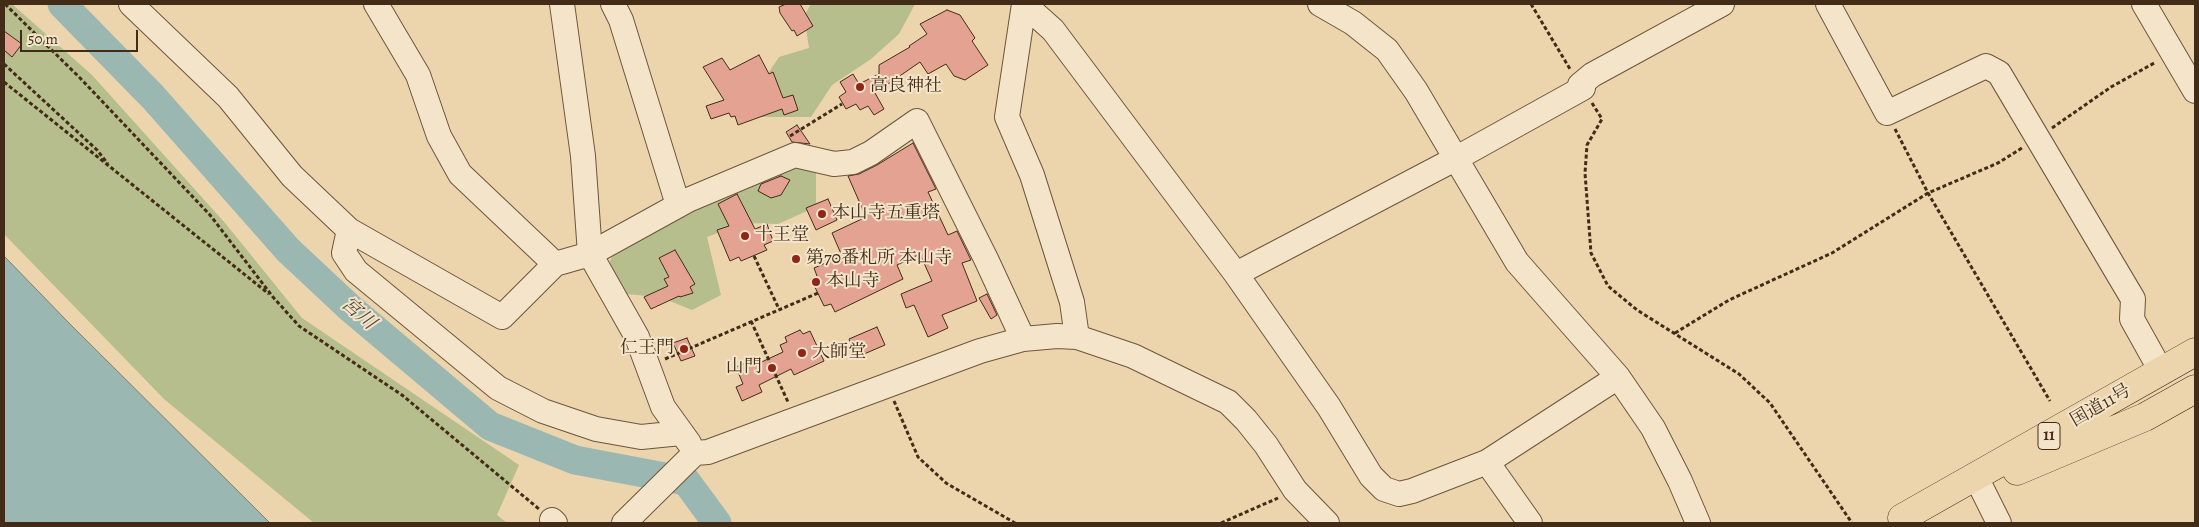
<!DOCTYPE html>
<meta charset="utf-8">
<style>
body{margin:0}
#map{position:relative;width:2199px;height:527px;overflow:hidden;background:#ecd5ad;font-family:Alegreya,serif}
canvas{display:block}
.frame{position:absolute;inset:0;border:5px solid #432c17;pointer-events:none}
.scale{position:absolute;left:20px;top:30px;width:118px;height:22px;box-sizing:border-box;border:2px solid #432c17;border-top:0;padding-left:6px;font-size:15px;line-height:18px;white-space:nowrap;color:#432c17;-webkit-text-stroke:4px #f3e4ca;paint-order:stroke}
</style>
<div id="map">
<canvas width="2199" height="527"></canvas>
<div class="frame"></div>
<div class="scale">50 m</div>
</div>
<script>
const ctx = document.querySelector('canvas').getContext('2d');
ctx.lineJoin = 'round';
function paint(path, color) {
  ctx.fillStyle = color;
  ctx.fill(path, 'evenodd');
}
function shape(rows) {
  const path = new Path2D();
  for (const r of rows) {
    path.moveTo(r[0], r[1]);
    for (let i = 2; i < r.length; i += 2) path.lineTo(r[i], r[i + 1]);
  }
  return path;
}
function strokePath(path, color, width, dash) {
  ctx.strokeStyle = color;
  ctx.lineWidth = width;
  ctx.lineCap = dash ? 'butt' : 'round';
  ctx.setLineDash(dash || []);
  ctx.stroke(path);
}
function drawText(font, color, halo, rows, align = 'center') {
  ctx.font = font + ' Alegreya,"Noto Serif JP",serif';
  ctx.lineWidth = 4;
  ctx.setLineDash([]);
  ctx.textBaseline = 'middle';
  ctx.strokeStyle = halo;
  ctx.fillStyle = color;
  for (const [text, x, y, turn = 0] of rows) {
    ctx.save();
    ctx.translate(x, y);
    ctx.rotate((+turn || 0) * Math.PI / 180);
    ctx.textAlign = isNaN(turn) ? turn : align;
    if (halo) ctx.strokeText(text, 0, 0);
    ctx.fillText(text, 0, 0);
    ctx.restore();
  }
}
paint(shape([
 [4,4,12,4,92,75,225,223,302,318,519,465,497,515,507,523,314,523,164,399,4,234],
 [811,4,915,4,899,34,871,59,832,85,811,117,761,117,755,93,779,57,809,48,804,16],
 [792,161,816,168,816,207,778,224,744,223,707,237,721,295,692,310,660,297,625,294,607,268,618,243]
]), '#b5be8c');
const water = shape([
 [4,256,69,323,270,523,4,523,4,256]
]);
paint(water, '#9ab8b1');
strokePath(water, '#778073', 1);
strokePath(shape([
 [62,4,153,97,288,250,350,308,490,426,575,460,686,481,717,523]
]), '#9ab8b1', 29);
const building = shape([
 [786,4,800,4,813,26,797,36,794,30,792,31,780,13,779,7,786,4],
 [947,10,960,15,975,38,972,41,988,65,965,80,954,76,946,64,928,74,920,62,875,93,884,109,874,115,868,106,860,110,856,104,846,109,839,97,846,92,840,82,853,74,859,84,879,74,879,65,910,47,909,46,927,34,920,24,947,10],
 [4,31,22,44,12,57,4,50,4,31],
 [759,55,769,74,773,72,783,98,793,95,798,110,784,115,782,109,738,125,735,116,731,117,729,113,711,119,706,106,724,100,703,67,722,58,730,70,759,55],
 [797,125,799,128,810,144,792,142,786,132,797,125],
 [913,143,936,189,928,192,948,235,957,231,971,260,962,263,977,301,942,315,948,328,928,337,914,305,906,308,901,294,932,281,920,254,897,265,903,279,835,312,831,304,824,306,811,279,817,276,814,268,842,256,832,233,866,217,848,176,859,174,877,165,913,143],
 [781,176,790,180,781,195,771,198,758,191,761,184,781,176],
 [737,194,755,229,767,224,773,241,764,245,767,250,741,261,739,257,730,261,717,230,729,226,718,204,737,194],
 [828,199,837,220,816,230,806,208,828,199],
 [675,250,695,284,690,287,693,293,680,297,679,296,651,309,644,297,668,286,664,279,669,277,659,258,675,250],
 [987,294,997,315,991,319,979,298,987,294],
 [877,327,885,345,857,357,849,339,877,327],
 [800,330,803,334,810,331,824,361,794,375,791,369,759,385,762,392,742,401,736,387,743,384,736,367,750,361,753,366,783,352,780,345,787,342,785,337,800,330],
 [687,338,695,356,681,361,673,343,687,338]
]);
paint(building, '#e4a392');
strokePath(building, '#432c17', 1);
const minor = shape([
 [131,4,228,97,292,176,349,230,344,253,356,271,498,388,543,411,596,429,641,437,681,433],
 [376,4,418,75,439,136,460,174,555,264,590,254,688,200,795,155,834,164,853,162,871,153,917,121,986,259,1023,339],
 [562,4,583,156,590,254,637,337,663,407,689,443],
 [613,4,621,20,678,205],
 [1024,4,1053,30,1236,274,1329,407,1371,476,1384,489,1399,494,1412,491,1487,462,1618,377],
 [1024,4,1007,117,1032,175,1072,302,1077,337],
 [1320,4,1353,23,1387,50,1416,91,1517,262,1618,377,1653,428,1680,481,1698,523],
 [1828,4,1887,113,1986,66,1999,73,2133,299,2132,319,2161,371],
 [2144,4,2195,91],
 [1580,85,1592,75,1722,4],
 [349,230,502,317,555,264],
 [1236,274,1455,159,1583,88],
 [1487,462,1530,523],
 [1981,487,1999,523],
 [552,520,555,523],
 [624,523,695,453,708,452,980,351,1023,339,1057,336,1077,337,1133,356,1228,402,1246,420,1266,445,1295,490,1327,523]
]);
const highway = shape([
 [2017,471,2145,417,2195,389],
 [1902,518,2195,352]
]);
strokePath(minor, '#6d563c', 26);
strokePath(highway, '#432c17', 29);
strokePath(shape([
 [5,4,81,79,210,215,273,297,299,326,402,395,539,509],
 [1531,4,1570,69],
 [4,64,97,150,108,164],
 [4,82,269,294],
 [1592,103,1602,119,1587,145,1585,173,1591,253,1608,286,1637,310,1739,374,1770,403,1852,523],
 [2052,128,2111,87,2156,62],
 [1895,129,1928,193,2050,401],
 [790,136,842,104],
 [754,256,779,309],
 [751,321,788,402],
 [1675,333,1729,300,1832,253,1928,193,1998,163,2022,148],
 [665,359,818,293],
 [894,401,918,457,946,483,1015,523],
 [1221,523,1278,498]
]), '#432c17', 3, [4, 2.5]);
strokePath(minor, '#f3e4ca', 24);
strokePath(highway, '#ecd5ad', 28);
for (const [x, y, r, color] of [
 [860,87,5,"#8f2418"],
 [822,214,5,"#8f2418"],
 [745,236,5,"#8f2418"],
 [796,259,5,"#8f2418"],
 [816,282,5,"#8f2418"],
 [684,349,5,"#8f2418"],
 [802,353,5,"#8f2418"],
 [772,368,5,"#8f2418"]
]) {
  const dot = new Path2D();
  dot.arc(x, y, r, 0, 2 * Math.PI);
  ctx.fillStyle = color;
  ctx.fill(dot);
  strokePath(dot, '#f3e4ca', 2);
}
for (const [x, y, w] of [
 [2049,436,22]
]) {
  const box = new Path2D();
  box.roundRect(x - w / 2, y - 13.5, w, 27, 4);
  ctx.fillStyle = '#f3e4ca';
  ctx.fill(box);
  strokePath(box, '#432c17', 1);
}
drawText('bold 16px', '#432c17', null, [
 ["11",2049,436]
]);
drawText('18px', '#432c17', '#f3e4ca', [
 ["高良神社",870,87],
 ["本山寺五重塔",832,214],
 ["十王堂",755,236],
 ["第70番札所 本山寺",806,259],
 ["本山寺",826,282],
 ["仁王門",674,349,"right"],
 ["大師堂",812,353],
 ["山門",762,368,"right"]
], 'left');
drawText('18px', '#432c17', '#f3e4ca', [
 ["国道11号",2101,406,-30]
]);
drawText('italic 19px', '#544836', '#f3e4ca', [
 ["宮川",358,314,41]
]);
</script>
